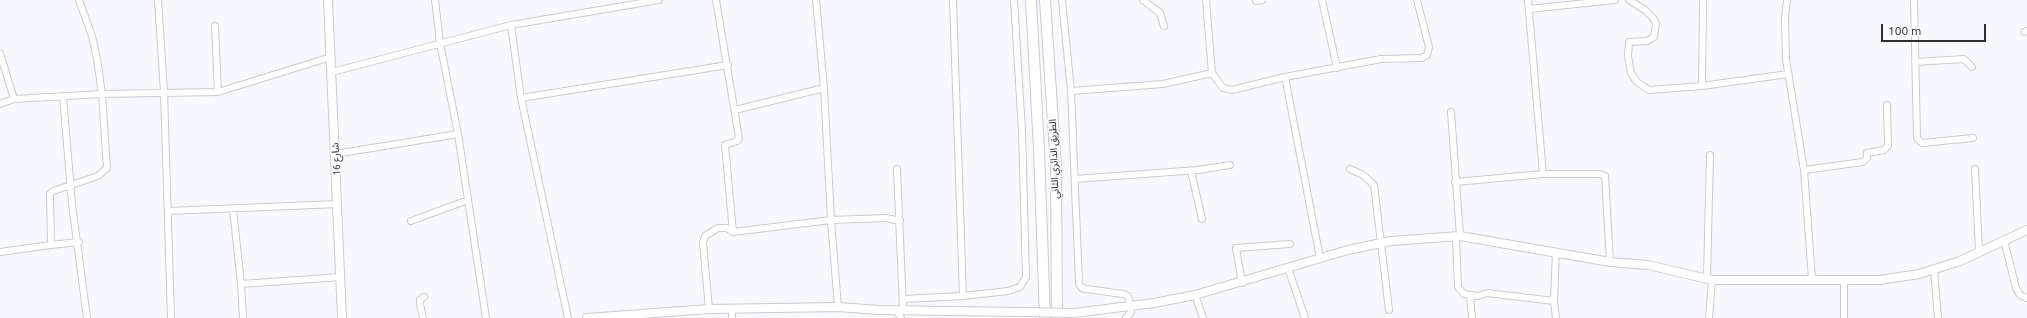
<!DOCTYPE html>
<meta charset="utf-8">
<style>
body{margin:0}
#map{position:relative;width:2027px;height:318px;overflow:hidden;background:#f8f9fe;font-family:Ubuntu,sans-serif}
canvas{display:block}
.scale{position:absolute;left:1881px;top:24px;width:105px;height:18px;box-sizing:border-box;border:2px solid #2e2e30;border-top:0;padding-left:5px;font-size:12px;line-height:14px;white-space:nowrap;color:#2e2e30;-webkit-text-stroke:3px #f8f9fe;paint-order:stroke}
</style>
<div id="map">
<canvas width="2027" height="318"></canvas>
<div class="scale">100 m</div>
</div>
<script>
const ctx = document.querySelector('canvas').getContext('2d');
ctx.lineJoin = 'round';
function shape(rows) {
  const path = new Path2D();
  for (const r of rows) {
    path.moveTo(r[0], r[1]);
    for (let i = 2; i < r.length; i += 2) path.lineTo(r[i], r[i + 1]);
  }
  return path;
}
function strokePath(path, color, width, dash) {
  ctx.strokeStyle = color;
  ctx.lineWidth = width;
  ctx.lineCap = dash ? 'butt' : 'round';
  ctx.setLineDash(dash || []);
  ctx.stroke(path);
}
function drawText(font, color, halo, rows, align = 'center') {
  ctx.font = font + ' Ubuntu,"Noto Sans Arabic",sans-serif';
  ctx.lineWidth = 3.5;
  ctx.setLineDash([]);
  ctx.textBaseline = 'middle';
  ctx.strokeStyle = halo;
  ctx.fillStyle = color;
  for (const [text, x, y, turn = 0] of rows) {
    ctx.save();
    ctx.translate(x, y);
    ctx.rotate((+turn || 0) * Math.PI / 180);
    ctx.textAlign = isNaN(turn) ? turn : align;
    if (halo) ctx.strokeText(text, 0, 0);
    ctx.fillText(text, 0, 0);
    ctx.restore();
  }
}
const minor = shape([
 [158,0,164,92,171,318],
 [435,0,440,43,458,134,486,318],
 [816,0,824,88,831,220,838,307],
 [953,0,963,296],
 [1062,0,1071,91,1079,284,1082,288,1086,289,1123,294,1128,296,1131,312,1126,318],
 [1143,0,1160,13,1164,26],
 [1206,0,1212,73,1223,88,1232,90,1285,77,1381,59,1422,58,1427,55,1429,47,1417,0],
 [1322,0,1337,68],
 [1528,0,1543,174],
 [1629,0,1645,10,1653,18,1656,23,1654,37,1647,41,1629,42,1628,56,1631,73,1637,82,1649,90,1702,86,1788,74],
 [1787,0,1785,19,1786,59,1804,170,1812,279],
 [1914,0,1917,138,1922,143,1973,138],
 [1256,1,1262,0],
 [1529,9,1615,0],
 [511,25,521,98,568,318],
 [215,26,218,92],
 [2024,32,2027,31],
 [0,53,14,99],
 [1915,62,1964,59,1972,67],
 [332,72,511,25,659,0],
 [1285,77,1320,258],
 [1702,86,1703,0],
 [1071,91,1163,84,1212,73],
 [63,96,72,204,87,318],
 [521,98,728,65],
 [0,104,14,99,102,94,218,92,331,57],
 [735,110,824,88],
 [1451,112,1460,236],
 [335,154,458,134],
 [897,169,903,309],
 [1350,169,1363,175,1374,185,1389,310],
 [1975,169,1979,251],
 [1804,170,1863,162,1867,158,1867,153,1884,150,1888,146,1887,105],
 [1191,171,1202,219],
 [1075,179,1198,170,1230,165],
 [1455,182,1543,174,1600,174,1605,176,1610,262],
 [233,209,241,284,243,318],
 [168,211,338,204],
 [411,221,468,200],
 [733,232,831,220,886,218,900,221],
 [1456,237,1458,287,1464,294,1478,296,1487,293,1554,301,1556,318],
 [2004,240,2016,288,2020,295,2027,298],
 [51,245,79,242],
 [0,252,51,245,50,194,53,191,98,176,107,168,102,94,97,59,92,36,79,0],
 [1288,268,1305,318],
 [1934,269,1938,318],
 [1707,278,1710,155],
 [1242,283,1236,248,1290,244],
 [241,284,341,277],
 [1195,295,1203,318],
 [1470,296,1472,318],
 [903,299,963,296,1008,291,1020,287,1026,277,1022,131,1014,0],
 [1554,301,1556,252],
 [709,309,703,243,705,236,718,228,727,228,733,232,725,145,737,141,739,138,716,0],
 [732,309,732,318],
 [896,310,901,318],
 [423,318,420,304,420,300,424,297],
 [1709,318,1712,280],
 [1844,318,1844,280]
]);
const tertiary = shape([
 [328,0,342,318],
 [1074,313,1154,303,1195,295,1348,250,1391,241,1460,236,1610,262,1648,265,1712,280,1880,280,1919,274,1960,261,2027,230],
 [587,318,709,309,838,307,879,310,1024,312]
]);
const trunk = shape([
 [1031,0,1039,150,1045,318],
 [1045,0,1056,168,1057,318]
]);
strokePath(minor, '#cacbd0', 8);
strokePath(tertiary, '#cacbd0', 10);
strokePath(trunk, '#cacbd0', 12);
strokePath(minor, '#fff', 6);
strokePath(tertiary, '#fff', 8);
strokePath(trunk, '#fff', 10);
const tertiaryBridge = shape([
 [1024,312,1074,313]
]);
strokePath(tertiaryBridge, '#cacbd0', 10, []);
strokePath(tertiaryBridge, '#fff', 8);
drawText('10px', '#2e2e30', '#f8f9fe', [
 ["شارع 16",336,159,-93],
 ["الطريق الدائري الثاني",1054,159,-92]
]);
</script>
